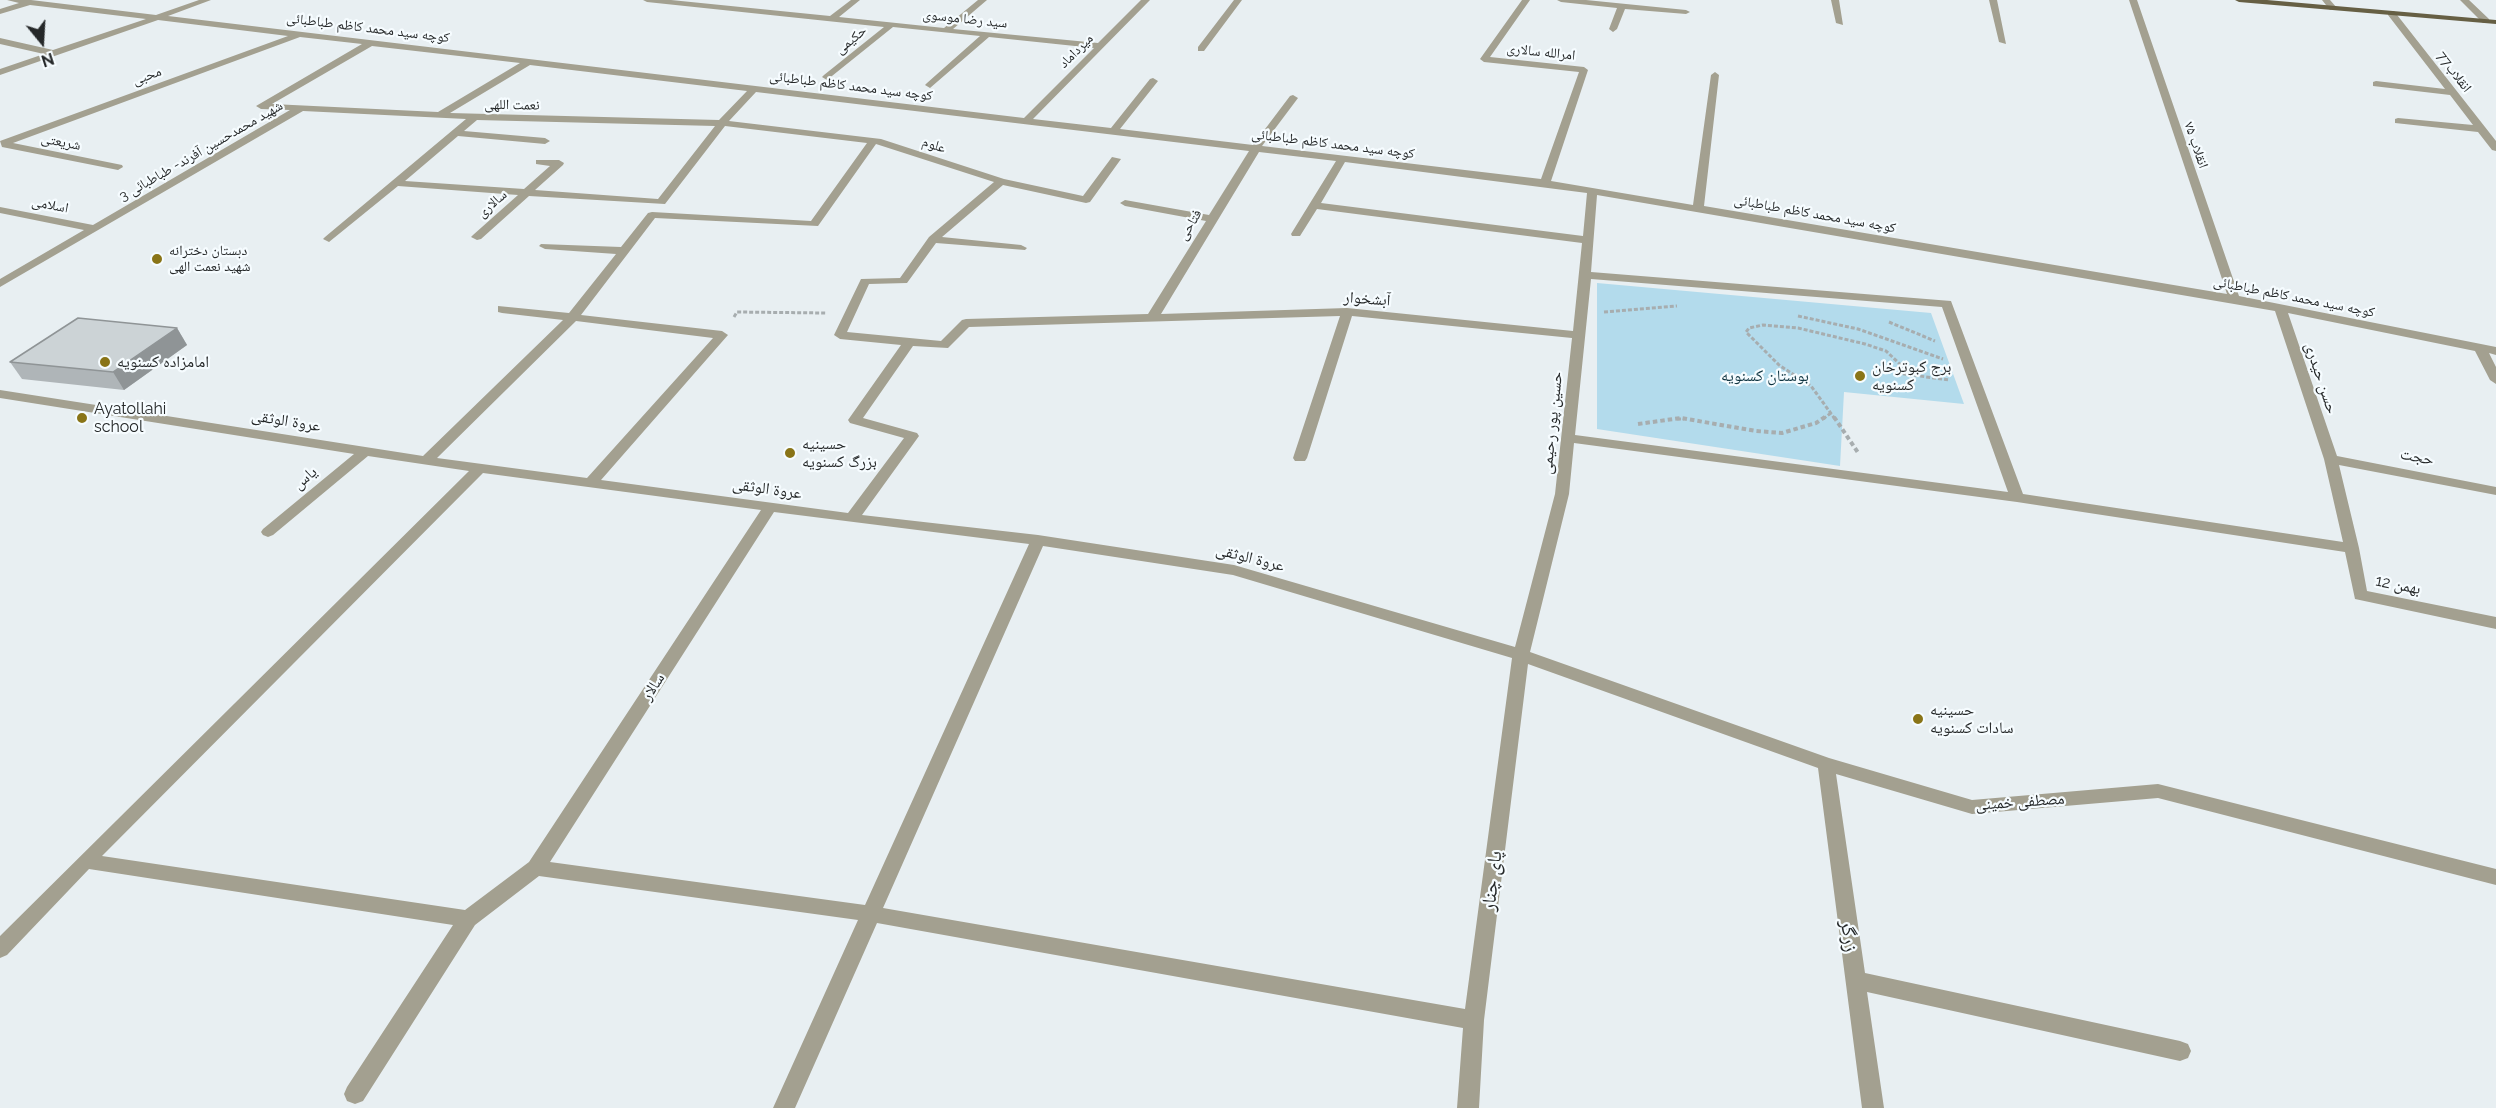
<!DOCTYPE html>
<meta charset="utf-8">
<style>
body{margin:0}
#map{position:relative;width:2496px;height:1108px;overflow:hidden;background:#e8eff2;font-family:Raleway,sans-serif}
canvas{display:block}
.north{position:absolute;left:12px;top:12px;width:60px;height:60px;-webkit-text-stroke:4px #f6fcff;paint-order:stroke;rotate:162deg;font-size:16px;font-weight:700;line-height:24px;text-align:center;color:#252829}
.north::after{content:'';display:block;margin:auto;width:21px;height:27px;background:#252829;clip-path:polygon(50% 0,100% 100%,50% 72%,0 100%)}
</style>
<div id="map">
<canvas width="2496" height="1108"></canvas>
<div class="north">N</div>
</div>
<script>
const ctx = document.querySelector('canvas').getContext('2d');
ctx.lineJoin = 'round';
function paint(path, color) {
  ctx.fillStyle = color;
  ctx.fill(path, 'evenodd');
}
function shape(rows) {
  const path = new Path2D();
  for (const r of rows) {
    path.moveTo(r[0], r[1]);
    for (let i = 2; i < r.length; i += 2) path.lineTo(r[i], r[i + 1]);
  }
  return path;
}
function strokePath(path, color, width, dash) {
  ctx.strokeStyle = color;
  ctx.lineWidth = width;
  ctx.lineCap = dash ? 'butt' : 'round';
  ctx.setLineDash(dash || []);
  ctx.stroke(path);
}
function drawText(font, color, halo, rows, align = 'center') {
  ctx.font = font + ' Raleway,"Noto Naskh Arabic",sans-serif';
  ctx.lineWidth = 4.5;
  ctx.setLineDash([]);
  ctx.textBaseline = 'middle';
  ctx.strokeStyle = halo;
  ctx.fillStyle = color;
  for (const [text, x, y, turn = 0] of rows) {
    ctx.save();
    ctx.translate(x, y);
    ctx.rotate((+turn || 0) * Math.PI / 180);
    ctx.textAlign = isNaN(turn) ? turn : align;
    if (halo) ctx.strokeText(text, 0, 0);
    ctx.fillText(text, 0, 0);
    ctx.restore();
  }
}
paint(shape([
 [1597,283,1931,313,1964,404,1844,392,1840,466,1597,429]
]), '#b3dbec');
strokePath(shape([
 [1604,312,1677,306],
 [1798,316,1858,329,1943,359],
 [734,317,737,312,826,313],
 [1889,322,1935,341],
 [1677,419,1684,419],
 [1823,419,1831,413],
 [1835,419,1811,386,1779,365,1746,332,1749,328,1763,325,1798,328,1865,344,1886,351,1903,367,1904,374,1950,380]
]), '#a7adaf', 3, [4, 2]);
strokePath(shape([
 [1834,417,1859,454],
 [1638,424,1681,418,1756,431,1782,433,1816,423,1825,417]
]), '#a7adaf', 4, [4.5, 3]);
paint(shape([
 [7,0,31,0,156,15,199,0,211,0,168,16,1024,118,1094,48,989,37,930,88,925,85,927,83,980,36,893,27,827,80,822,77,824,75,884,27,647,2,643,0,671,0,830,16,851,0,860,0,839,17,944,28,978,0,987,0,953,29,1098,43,1141,0,1150,0,1033,119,1111,128,1150,79,1153,78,1158,81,1120,129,1253,145,1290,96,1293,95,1298,98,1262,146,1541,179,1579,72,1484,62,1480,59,1522,0,1530,0,1490,57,1584,67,1588,70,1551,181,1693,205,1711,75,1715,72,1719,75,1704,206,2227,294,2129,0,2137,0,2239,296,2496,347,2496,355,2489,353,2496,367,2496,384,2490,380,2475,351,2288,313,2337,456,2496,487,2496,495,2339,465,2359,548,2367,591,2496,617,2496,629,2355,599,2345,552,2017,502,1574,443,1569,494,1530,652,1829,758,1972,800,2158,784,2496,869,2496,885,2158,798,1972,814,1836,774,1865,973,2180,1041,2188,1044,2191,1051,2188,1058,2180,1061,1867,992,1884,1108,1862,1108,1818,768,1528,664,1484,1020,1479,1108,1457,1108,1463,1028,877,923,795,1108,773,1108,858,920,539,876,475,925,363,1101,355,1104,347,1101,344,1094,347,1087,453,925,89,869,7,955,0,958,0,936,469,471,368,456,273,535,268,537,263,535,261,532,263,529,354,454,0,398,0,390,423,456,563,320,502,313,498,312,498,306,569,313,616,254,545,249,539,246,541,244,621,247,648,213,652,212,811,221,867,143,725,126,665,204,529,196,481,239,477,240,471,237,473,235,518,195,398,186,329,242,323,239,325,237,466,119,303,111,0,287,0,279,84,230,0,213,0,207,93,225,290,110,261,109,256,106,362,44,300,37,13,143,122,165,123,167,118,170,2,147,0,141,288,36,158,20,0,75,0,69,44,54,0,44,0,38,53,50,146,19,30,5,0,14,0,9,19,3,7,0],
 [372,46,520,63,438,112,272,104,372,46],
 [530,65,747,91,719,120,450,113,530,65],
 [756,92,1249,151,1209,215,1125,200,1120,203,1125,206,1206,221,1148,314,966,319,962,320,941,341,847,332,869,284,907,283,936,243,1025,250,1027,248,1021,245,942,237,1003,185,1086,203,1090,202,1121,159,1112,157,1083,196,1004,179,881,139,729,121,756,92],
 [477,120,715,126,658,199,535,190,563,165,564,163,559,160,536,160,536,164,550,166,524,189,405,181,458,136,545,144,550,141,545,138,464,131,477,120],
 [876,144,994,182,929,237,900,278,861,279,834,335,840,339,901,345,848,420,850,423,904,438,848,513,601,480,728,335,722,331,581,315,655,218,818,226,876,144],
 [1259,152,1336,161,1291,234,1292,236,1300,236,1317,209,1582,243,1573,331,1347,308,1161,314,1259,152],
 [1345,162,1587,193,1583,236,1321,203,1345,162],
 [1597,195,2275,311,2324,459,2343,542,2023,494,1951,301,1591,272,1597,195],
 [1591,279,1942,307,2008,492,1575,435,1591,279],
 [1340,316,1293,458,1295,461,1305,461,1307,458,1352,316,1572,338,1555,494,1515,647,1234,565,1038,535,862,515,919,436,917,433,863,418,913,346,948,348,969,327,1340,316],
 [576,321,713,338,587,478,437,458,576,321],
 [483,473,761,510,529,862,465,910,102,856,483,473],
 [774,512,1029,544,865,905,550,862,774,512],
 [1043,546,1233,575,1512,658,1465,1009,883,908,1043,546],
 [1234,0,1242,0,1204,51,1198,51,1198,47,1234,0],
 [1557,0,1586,0,1686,10,1690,12,1686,14,1625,9,1617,29,1613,32,1609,29,1617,8,1561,2,1557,0],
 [1831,0,1839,0,1843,25,1836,23,1831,0],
 [1989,0,1997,0,2006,44,1999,42,1989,0],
 [2322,0,2330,0,2337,8,2330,10,2322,0],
 [2460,0,2469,0,2489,19,2489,23,2483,23,2460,0],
 [2388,11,2394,11,2485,127,2496,141,2496,151,2492,150,2478,132,2395,123,2395,119,2398,118,2473,125,2450,95,2373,86,2373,82,2376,81,2445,89,2388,15,2388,11]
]), '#a3a090');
paint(shape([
 [2235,0,2267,0,2496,20,2496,24,2239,2,2235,0]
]), '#665f44');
paint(shape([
 [177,328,187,345,124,390,22,379,10,362]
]), '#afb5b8');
paint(shape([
 [177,328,187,345,124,390,113,372]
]), '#8f9496');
const building = shape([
 [78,318,177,328,113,372,10,362,78,318]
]);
paint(building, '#ccd3d6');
strokePath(building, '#8f9496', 1.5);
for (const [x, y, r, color] of [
 [157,259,6,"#897417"],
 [105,362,6,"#897417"],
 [1860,376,6,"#897417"],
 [82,418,6,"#897417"],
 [790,453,6,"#897417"],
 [1918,719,6,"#897417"]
]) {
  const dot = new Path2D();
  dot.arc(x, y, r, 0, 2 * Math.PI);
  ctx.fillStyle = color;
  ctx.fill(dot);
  strokePath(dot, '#f6fcff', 2);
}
drawText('14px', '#252829', '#f6fcff', [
 ["سید رضا موسوی",965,19,6],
 ["کوچه سید محمد کاظم طباطبائی",368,28,7],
 ["حکیمی",851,40,-39],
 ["میرداماد",1076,51,-45],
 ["امرالله سالاری",1541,52,6],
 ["انقلاب77",2454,72,52],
 ["محبی",147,76,-20],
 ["کوچه سید محمد کاظم طباطبائی",851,86,7],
 ["نعمت اللهی",512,105,1],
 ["شریعتی",61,142,11],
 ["کوچه سید محمد کاظم طباطبائی",1333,144,7],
 ["علوم",934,145,18],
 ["انقلاب ۷۵",2196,145,71],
 ["شهید محمدحسین آفرند- طباطبائی 3",201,151,-30],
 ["سالاری",492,204,-41],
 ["اسلامی",50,205,11],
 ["کوچه سید محمد کاظم طباطبائی",1815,214,10],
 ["فتاحی",1190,225,-59],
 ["کوچه سید محمد کاظم طباطبائی",2294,297,11]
]);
drawText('14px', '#252829', '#f6fcff', [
 ["دبستان دخترانه",169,251],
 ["شهید نعمت الهی",169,267]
], 'left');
drawText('16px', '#252829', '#f6fcff', [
 ["آبشخوار",1367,299,4],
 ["حسن حیدری",2321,378,72],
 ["عروة الوثقی",286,421,9],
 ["حسین پور رحیمی",1552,423,-84],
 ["حجت",2417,457,11],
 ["یاس",305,478,-40],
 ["عروة الوثقی",767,489,8],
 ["عروة الوثقی",1250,558,14],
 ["12 بهمن",2398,585,11],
 ["سالار",653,687,-57],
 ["مصطفی خمینی",2020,802,-4]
]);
drawText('16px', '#252829', '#f6fcff', [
 ["امامزاده کسنویه",117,362],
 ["برج کبوترخان",1872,367],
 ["کسنویه",1872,385],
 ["Ayatollahi",94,409],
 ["school",94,427],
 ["حسینیه",802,444],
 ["بزرگ کسنویه",802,462],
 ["حسینیه",1930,710],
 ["سادات کسنویه",1930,728]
], 'left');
drawText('16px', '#0d3340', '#f6fcff', [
 ["بوستان کسنویه",1765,376]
]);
drawText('20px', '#252829', '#f6fcff', [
 ["پای چنار",1492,881,-83],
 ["زرگر",1849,936,82]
]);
</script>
